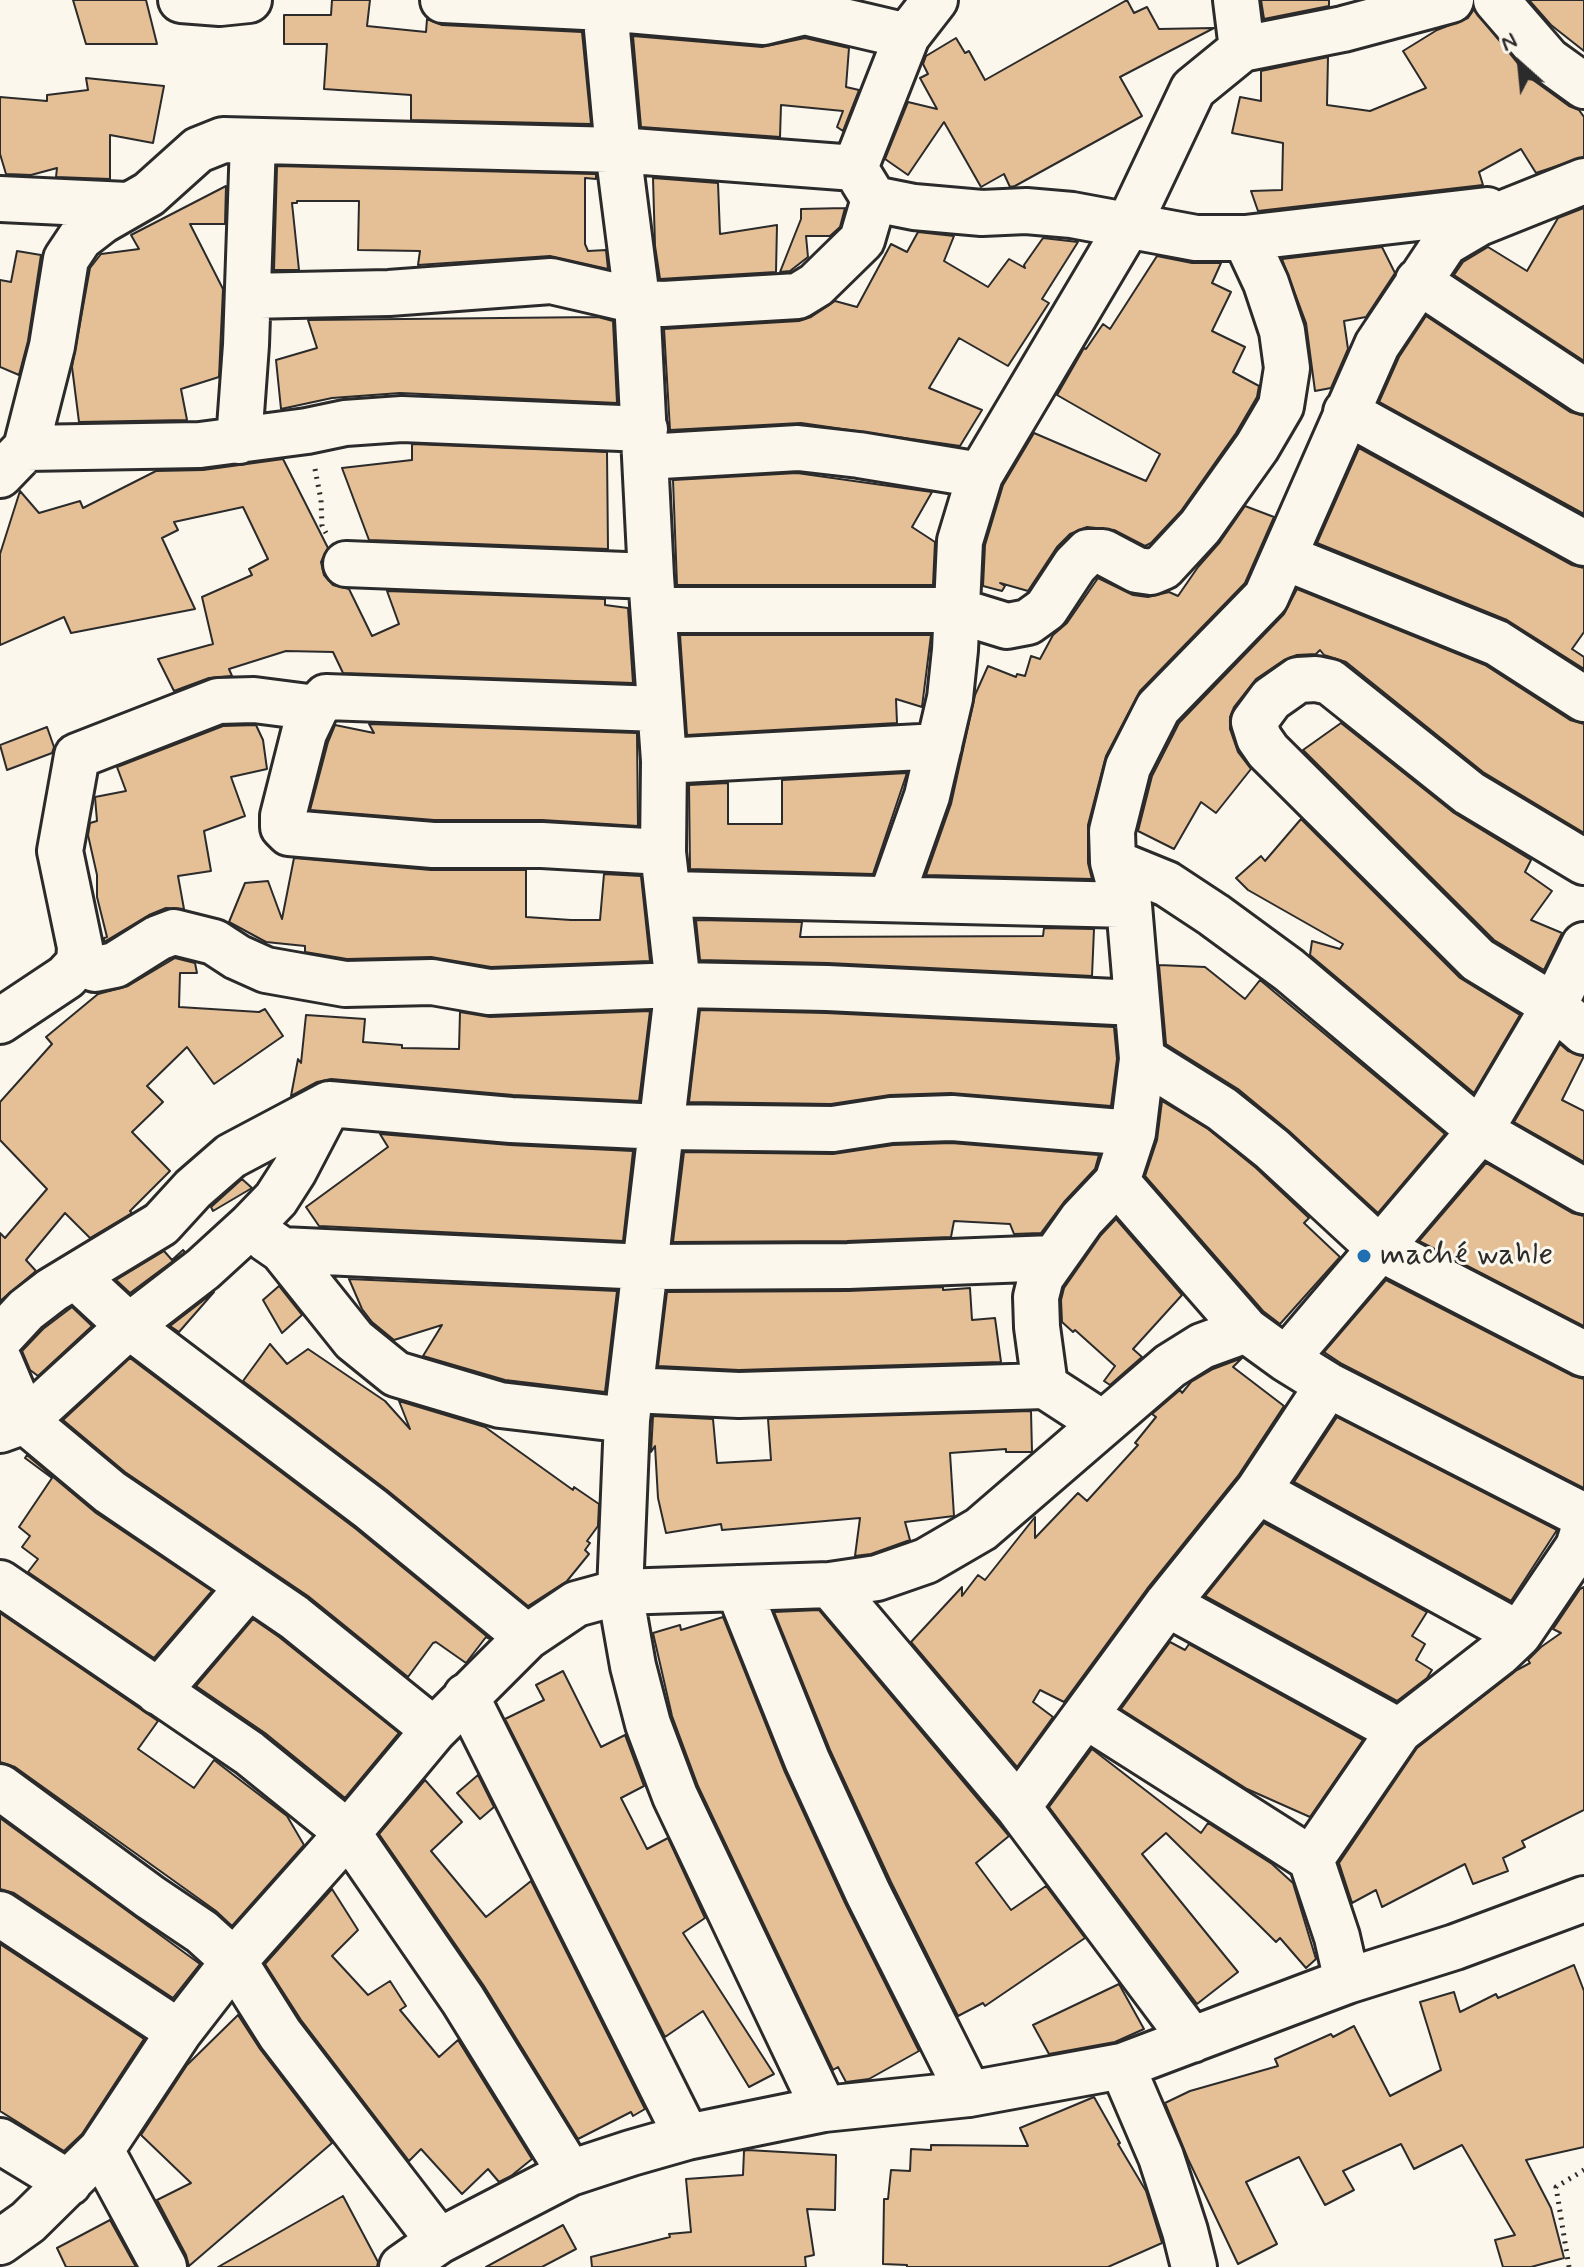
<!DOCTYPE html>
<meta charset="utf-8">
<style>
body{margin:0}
#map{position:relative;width:1584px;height:2267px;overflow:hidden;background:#fbf7ec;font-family:Mynerve,sans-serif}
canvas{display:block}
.north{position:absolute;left:1480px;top:24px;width:80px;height:80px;-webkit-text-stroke:6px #fbf7ec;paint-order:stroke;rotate:333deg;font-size:22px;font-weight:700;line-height:32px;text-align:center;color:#2b2b2b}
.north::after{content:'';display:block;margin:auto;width:28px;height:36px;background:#2b2b2b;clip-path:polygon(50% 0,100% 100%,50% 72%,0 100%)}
</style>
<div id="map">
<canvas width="1584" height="2267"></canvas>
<div class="north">N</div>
</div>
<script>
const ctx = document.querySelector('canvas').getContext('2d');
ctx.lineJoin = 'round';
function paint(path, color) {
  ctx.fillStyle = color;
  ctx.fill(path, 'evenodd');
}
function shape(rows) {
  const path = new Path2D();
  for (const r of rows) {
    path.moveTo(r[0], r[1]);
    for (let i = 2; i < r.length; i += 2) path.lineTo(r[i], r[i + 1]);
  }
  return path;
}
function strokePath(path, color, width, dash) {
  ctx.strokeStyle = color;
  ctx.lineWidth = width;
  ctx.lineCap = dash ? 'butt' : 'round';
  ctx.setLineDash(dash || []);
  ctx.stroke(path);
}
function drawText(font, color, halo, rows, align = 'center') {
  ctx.font = font + ' Mynerve,sans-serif';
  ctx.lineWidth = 6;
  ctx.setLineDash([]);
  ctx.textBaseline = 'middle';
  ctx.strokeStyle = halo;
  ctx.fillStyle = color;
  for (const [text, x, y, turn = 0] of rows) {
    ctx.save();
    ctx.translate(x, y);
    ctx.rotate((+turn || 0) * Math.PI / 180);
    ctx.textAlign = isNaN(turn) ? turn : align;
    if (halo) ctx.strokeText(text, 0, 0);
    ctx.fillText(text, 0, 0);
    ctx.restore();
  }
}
const building = shape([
 [73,0,146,0,157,44,86,44,73,0],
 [332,0,370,0,367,26,426,32,427,19,442,25,582,32,591,124,411,120,411,95,324,89,327,44,284,44,284,15,331,15,332,0],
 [1127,0,1134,13,1147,7,1159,29,1214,28,1120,77,1142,116,1015,186,1010,187,1004,174,981,187,944,122,908,175,885,159,908,102,937,109,920,78,928,74,923,64,926,56,956,38,965,53,969,51,985,80,1127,0],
 [1261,0,1329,0,1329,6,1264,19,1261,0],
 [1529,0,1584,0,1584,51,1551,25,1529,0],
 [1474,9,1529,77,1569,106,1579,110,1584,117,1584,157,1536,173,1521,149,1479,172,1483,185,1258,211,1251,191,1282,190,1283,143,1232,133,1240,97,1261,101,1261,71,1328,57,1327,105,1370,111,1426,88,1403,51,1437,30,1468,18,1474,9],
 [633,36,762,47,805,38,849,48,846,87,859,90,843,131,837,127,843,111,781,105,780,137,641,127,633,36],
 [86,78,164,86,153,143,110,135,110,179,56,177,57,168,31,175,6,174,0,154,0,97,47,101,47,95,88,90,86,78],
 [277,166,596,174,596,179,585,178,585,244,588,251,606,250,608,269,550,256,418,265,420,251,358,250,359,201,297,201,297,203,292,203,299,270,274,270,277,166],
 [653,178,718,183,720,234,777,225,776,272,660,279,655,246,653,178],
 [226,186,225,224,190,224,223,289,219,377,181,389,187,420,79,422,72,367,90,268,101,254,139,249,131,235,226,186],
 [845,208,840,227,830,236,806,236,808,257,790,271,780,272,801,219,801,209,845,208],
 [1584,208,1584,361,1454,275,1463,262,1488,247,1527,271,1558,218,1584,208],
 [918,232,954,236,944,261,988,287,1009,259,1025,268,1024,265,1043,238,1078,242,1042,299,1049,303,1008,366,959,338,929,388,982,410,960,446,801,423,670,430,664,329,799,321,811,317,835,301,857,307,891,244,907,252,918,232],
 [1382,247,1395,273,1366,317,1344,321,1348,349,1331,388,1315,391,1306,323,1282,259,1382,247],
 [17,251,41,255,28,341,19,375,0,367,0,280,11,282,17,251],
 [1157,256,1192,263,1221,263,1212,283,1231,292,1212,331,1245,347,1233,372,1259,386,1257,397,1236,433,1181,511,1151,543,1145,546,1114,530,1087,527,1070,534,1057,547,1028,591,1000,583,1005,586,1002,591,983,586,985,545,1003,485,1034,433,1146,481,1160,454,1057,395,1084,348,1086,349,1103,324,1110,329,1157,256],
 [1426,316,1570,412,1584,416,1584,514,1379,402,1399,357,1426,316],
 [598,317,613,321,617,403,400,393,332,398,281,409,276,360,317,348,308,320,598,317],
 [412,444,607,452,608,549,369,540,342,468,412,460,412,444],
 [1359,448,1572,565,1584,568,1584,632,1572,649,1584,657,1584,669,1507,620,1317,543,1359,448],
 [283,459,328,548,321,562,324,575,333,585,349,589,372,636,399,624,387,591,605,599,605,605,628,608,633,683,343,673,333,652,286,651,229,669,232,676,209,678,174,691,158,659,213,644,202,597,252,575,249,569,268,559,243,507,174,522,178,530,162,538,195,609,71,633,64,617,0,645,0,554,20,491,39,513,80,501,83,508,156,471,203,470,283,459],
 [797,473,932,492,912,527,935,542,933,585,677,585,673,480,797,473],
 [1245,506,1274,517,1245,583,1140,691,1106,756,1088,825,1088,863,1092,879,926,875,951,804,975,695,988,666,1016,677,1017,674,1025,676,1031,656,1040,659,1053,635,1067,623,1098,578,1133,595,1148,597,1169,592,1178,596,1198,567,1220,542,1245,506],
 [1297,589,1485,665,1570,720,1584,724,1584,833,1483,772,1346,662,1324,655,1320,650,1316,654,1297,655,1284,660,1256,679,1234,707,1230,717,1230,729,1238,752,1251,769,1216,813,1201,802,1174,849,1138,831,1152,776,1179,723,1284,614,1297,589],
 [680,635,931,635,922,707,896,699,897,723,687,735,680,635],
 [1341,723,1454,813,1531,860,1525,872,1552,891,1531,920,1562,933,1544,970,1494,940,1303,750,1341,723],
 [369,724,637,733,638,826,542,820,434,820,310,810,328,742,335,725,374,733,369,724],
 [256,725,263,740,267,769,231,777,245,816,204,831,211,871,178,876,184,909,166,908,149,915,104,942,104,938,107,937,97,897,97,875,88,835,90,823,97,821,95,797,126,791,117,767,223,726,256,725],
 [47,727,54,747,52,753,7,770,0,745,47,727],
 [907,773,873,874,690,869,689,785,728,783,728,824,782,824,782,780,907,773],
 [1301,819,1460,978,1520,1015,1474,1093,1310,955,1312,941,1340,949,1343,944,1248,890,1236,878,1261,856,1265,861,1301,819],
 [294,858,431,870,526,870,526,917,571,920,600,920,604,874,641,876,650,961,491,967,431,957,347,959,305,952,305,946,266,942,229,922,245,883,268,881,282,919,294,858],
 [696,920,802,922,800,937,1043,936,1044,928,1094,929,1092,976,828,963,700,960,696,920],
 [175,958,195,963,197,973,180,973,179,1007,259,1012,265,1009,283,1036,214,1084,187,1047,147,1086,163,1102,132,1132,170,1171,130,1211,132,1213,90,1238,65,1213,26,1260,36,1271,0,1301,0,1233,5,1238,47,1189,0,1140,0,1102,52,1044,46,1037,98,994,128,986,175,958],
 [1159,965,1205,967,1245,999,1260,980,1445,1134,1378,1213,1289,1131,1238,1089,1166,1044,1159,965],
 [700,1010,826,1013,1114,1027,1117,1059,1111,1106,951,1093,890,1095,831,1104,689,1102,700,1010],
 [650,1011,639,1101,513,1095,331,1079,317,1082,291,1096,298,1059,301,1063,306,1015,365,1019,363,1042,402,1045,402,1048,459,1049,460,1012,490,1017,650,1011],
 [1560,1044,1568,1051,1584,1056,1562,1100,1584,1111,1584,1162,1514,1122,1560,1044],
 [1162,1101,1208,1129,1256,1168,1309,1218,1304,1223,1340,1257,1280,1324,1263,1311,1145,1176,1157,1140,1162,1101],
 [380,1134,510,1145,633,1151,623,1241,319,1226,306,1207,388,1147,380,1134],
 [951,1143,1099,1155,1095,1169,1064,1202,1041,1233,1014,1234,1010,1224,954,1221,951,1237,847,1241,673,1242,684,1152,833,1154,893,1145,951,1143],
 [1486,1163,1572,1213,1584,1216,1584,1326,1419,1241,1486,1163],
 [242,1179,252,1188,213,1211,211,1207,242,1179],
 [1116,1219,1182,1295,1133,1349,1142,1357,1110,1385,1104,1381,1115,1366,1075,1330,1073,1332,1062,1322,1061,1300,1064,1288,1101,1235,1116,1219],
 [183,1250,185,1252,130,1293,116,1280,164,1251,172,1260,183,1250],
 [349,1279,617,1291,605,1392,505,1380,423,1356,442,1325,394,1340,372,1322,362,1309,349,1279],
 [1386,1280,1573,1376,1584,1379,1584,1488,1342,1364,1324,1352,1386,1280],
 [279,1286,302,1315,282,1333,263,1300,279,1286],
 [943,1287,943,1290,970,1288,972,1320,995,1318,1001,1362,739,1370,658,1366,667,1292,848,1291,943,1287],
 [214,1292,179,1332,170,1326,214,1292],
 [72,1307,92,1326,38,1376,30,1370,22,1351,43,1329,72,1307],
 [270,1344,287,1364,308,1349,385,1401,410,1429,399,1401,485,1427,573,1490,574,1487,599,1504,598,1526,587,1541,590,1543,585,1550,589,1554,567,1581,528,1606,387,1490,243,1381,270,1344],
 [130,1358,356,1529,490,1639,486,1637,466,1663,436,1642,433,1643,408,1677,308,1596,125,1472,63,1420,130,1358],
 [1242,1358,1233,1367,1284,1406,1238,1476,1147,1589,1064,1702,1040,1690,1033,1702,1053,1717,1017,1767,911,1642,962,1587,962,1596,978,1575,985,1580,1035,1517,1035,1538,1078,1493,1087,1501,1138,1445,1135,1443,1156,1417,1152,1414,1180,1390,1182,1393,1191,1382,1213,1369,1242,1358],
 [1031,1411,1032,1452,1006,1452,1006,1449,950,1453,954,1516,905,1522,910,1540,871,1554,855,1556,860,1518,722,1530,721,1524,666,1533,658,1498,655,1446,651,1452,653,1416,713,1419,717,1463,771,1460,768,1419,1031,1411],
 [1337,1417,1557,1530,1511,1601,1294,1482,1337,1417],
 [27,1455,96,1513,212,1591,154,1658,28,1572,38,1559,22,1547,30,1536,19,1527,52,1478,25,1458,27,1455],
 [1264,1523,1427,1612,1412,1636,1425,1644,1416,1660,1432,1670,1427,1678,1397,1701,1205,1596,1264,1523],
 [1584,1587,1584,1810,1522,1841,1525,1847,1503,1858,1508,1871,1473,1884,1465,1864,1382,1907,1376,1890,1352,1903,1339,1863,1417,1748,1517,1670,1530,1663,1528,1660,1541,1647,1561,1633,1553,1629,1580,1589,1584,1587],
 [819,1610,1009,1836,976,1863,1011,1910,1046,1886,1085,1938,985,2006,983,2003,958,2016,891,1882,830,1750,774,1612,819,1610],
 [0,1613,158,1721,138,1749,194,1788,214,1760,287,1816,304,1845,232,1926,216,1911,15,1767,0,1762,0,1613],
 [723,1617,784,1770,845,1903,919,2051,869,2079,846,2082,838,2067,833,2070,698,1786,672,1716,653,1633,680,1625,681,1630,723,1617],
 [253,1619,279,1637,399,1733,345,1798,265,1733,196,1686,253,1619],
 [1170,1642,1185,1650,1189,1644,1363,1740,1310,1817,1247,1789,1121,1709,1170,1642],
 [563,1671,601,1747,625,1735,644,1786,621,1798,647,1849,668,1838,705,1918,683,1933,774,2074,749,2087,703,2011,665,2037,505,1719,544,1700,536,1685,563,1671],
 [1092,1749,1201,1833,1208,1823,1272,1864,1293,1883,1316,1959,1306,1968,1280,1938,1276,1942,1166,1833,1142,1854,1238,1972,1197,2004,1049,1807,1092,1749],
 [478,1775,494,1807,480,1819,457,1793,478,1775],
 [425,1780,462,1822,431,1851,486,1917,531,1881,645,2109,633,2116,631,2112,578,2139,484,1986,379,1834,425,1780],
 [0,1818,200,1964,173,1998,14,1893,0,1889,0,1818],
 [332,1889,358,1930,332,1956,368,1995,390,1981,406,2006,400,2010,439,2057,458,2040,532,2159,511,2176,499,2182,488,2169,462,2194,421,2149,409,2161,301,2020,265,1964,332,1889],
 [0,1944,144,2039,82,2134,64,2151,0,2111,0,1944],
 [1574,1965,1584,1991,1584,2147,1526,2160,1551,2208,1564,2258,1531,2267,1503,2267,1495,2240,1515,2235,1462,2145,1414,2169,1401,2144,1343,2171,1354,2190,1325,2205,1299,2157,1246,2182,1277,2244,1238,2264,1188,2159,1165,2103,1190,2091,1278,2066,1275,2059,1331,2034,1333,2037,1354,2026,1390,2096,1441,2070,1420,2002,1454,1992,1460,2012,1496,1994,1498,1998,1574,1965],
 [1119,1984,1144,2029,1115,2042,1049,2054,1033,2025,1119,1984],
 [238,2015,260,2049,332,2143,189,2266,186,2255,157,2200,191,2183,141,2135,187,2065,238,2015],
 [1094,2097,1120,2143,1118,2144,1146,2191,1162,2243,1108,2267,907,2267,907,2265,883,2264,884,2199,888,2199,891,2170,910,2171,911,2149,931,2150,931,2145,1028,2146,1020,2128,1094,2097],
 [747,2150,836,2155,835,2210,807,2209,814,2255,805,2257,806,2267,592,2267,591,2257,670,2237,669,2234,691,2232,686,2179,743,2175,744,2151,747,2150],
 [343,2196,378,2262,377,2267,218,2267,343,2196],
 [110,2220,136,2267,66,2267,57,2248,110,2220],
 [563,2225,576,2249,542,2267,486,2267,563,2225]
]);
paint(building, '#e5bf96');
strokePath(building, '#2b2b2b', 2);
const minor = shape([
 [181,0,220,3,249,0],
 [443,0,605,8,764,22,805,12,907,36,935,0],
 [600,0,605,8,618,150,637,299,651,576,664,761,663,852,678,985,627,1420,620,1592,633,1666,648,1724,675,1796,824,2109],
 [1236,0,1242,49],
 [1496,0,1548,60,1584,86],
 [855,168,907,36],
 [0,199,127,205],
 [874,199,914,207,982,213,1026,211,1072,215,1196,238,1245,238,1487,210],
 [1418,281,1584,391],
 [248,296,389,293,551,281,646,303,663,304,798,296,816,285,862,240,874,199,855,168],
 [1346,412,1584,543],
 [239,441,246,345,253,142],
 [26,448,200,445,307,431,345,423,402,419,645,429],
 [645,457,798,448,859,455,980,475],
 [0,475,26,448,52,346,66,259,80,238,102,221,149,194,198,150,223,140,618,150,855,168],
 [1284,557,1497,643,1584,699],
 [346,564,651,576],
 [654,610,955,610,1007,626,1028,622,1046,609,1075,565,1088,552,1103,552,1137,570,1151,572,1163,567,1200,527,1257,447,1281,406,1287,368,1282,331,1266,283,1245,238],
 [316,708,304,733,283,816,283,827,289,833,433,845,542,845,663,852],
 [664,761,939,746],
 [1113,862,1167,884,1214,915,1289,970,1480,1131,1584,1191],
 [1584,862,1469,793,1330,682,1316,679,1298,680,1271,699,1254,722,1259,738,1268,751,1478,960,1554,1006,1584,1032],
 [670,894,1129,905],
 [891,898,927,796,950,698,955,650,960,541,980,475,1129,224,1193,89,1242,49,1343,29,1451,0],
 [79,963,95,969,115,965,158,938,174,932,214,942,237,957,266,970,345,984,432,982,489,992,678,985,827,988,1136,1003],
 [0,1021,66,977,79,963,80,947,60,851,77,756,218,701,254,700,316,708,326,697,659,709],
 [1142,1059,1222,1109,1272,1149,1379,1248,1584,1354],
 [329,1104,294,1171,276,1199,250,1226,203,1269,129,1326,25,1421,110,1492,294,1617,434,1730],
 [1117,1182,1246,1330,1286,1359,1328,1385,1584,1516],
 [266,1239,282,1250,354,1340,396,1374,500,1405,627,1420],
 [282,1250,646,1267,848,1266,1053,1258],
 [76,1277,129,1326,371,1509,527,1637],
 [0,1338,26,1310,52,1290,161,1224,193,1189,231,1156,329,1104,511,1120,662,1127,833,1129,891,1120,952,1118,1133,1133],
 [1286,1359,1480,1131,1554,1006,1584,945],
 [0,1362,25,1421,0,1430],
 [1045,1386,1037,1327,1036,1297,1041,1277,1082,1219,1117,1182,1133,1133,1142,1059,1129,905,1121,891,1113,862,1112,831,1128,767,1158,708,1266,597,1377,345,1445,243,1479,223,1584,181],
 [631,1390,739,1395,1045,1386,1102,1423],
 [1258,1491,1519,1634],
 [0,1583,249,1753,348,1833,463,2000,570,2173],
 [830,1585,1018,1807,1192,2040],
 [738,1588,807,1760,868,1893,969,2094],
 [1167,1604,1399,1731],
 [158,1692,248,1587],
 [466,1696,687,2137],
 [1086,1716,1311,1859,1337,1937,1347,1981],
 [0,1787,150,1897,202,1932,234,1961,280,2034,439,2241],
 [1018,1807,1167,1604,1258,1491,1328,1385],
 [1311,1859,1399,1731,1498,1654,1519,1634,1578,1547,1584,1528],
 [0,1914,179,2032],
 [1122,2066,1161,2157,1185,2231,1194,2267],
 [0,2141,69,2183],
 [101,2150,164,2267],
 [0,2242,28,2222,101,2150,179,2032,234,1961,348,1833,434,1730,527,1637,576,1604,620,1592,830,1585,877,1578,926,1561,981,1529,1170,1366,1202,1346,1246,1330],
 [402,2267,439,2241,570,2173,631,2153,687,2137,824,2109,969,2094,1122,2066,1347,1981,1455,1947,1584,1899]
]);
strokePath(minor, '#2b2b2b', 50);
strokePath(shape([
 [315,469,321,500,322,526,326,533],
 [1569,2267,1556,2187,1584,2170]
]), '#2b2b2b', 5, [2, 6]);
strokePath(minor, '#fbf7ec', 44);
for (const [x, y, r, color] of [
 [1364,1256,8,"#1f6fb2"]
]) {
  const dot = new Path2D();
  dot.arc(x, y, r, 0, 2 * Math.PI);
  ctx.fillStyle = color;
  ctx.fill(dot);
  strokePath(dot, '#fbf7ec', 3);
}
drawText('32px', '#2b2b2b', '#fbf7ec', [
 ["maché wahle",1380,1256]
], 'left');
</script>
